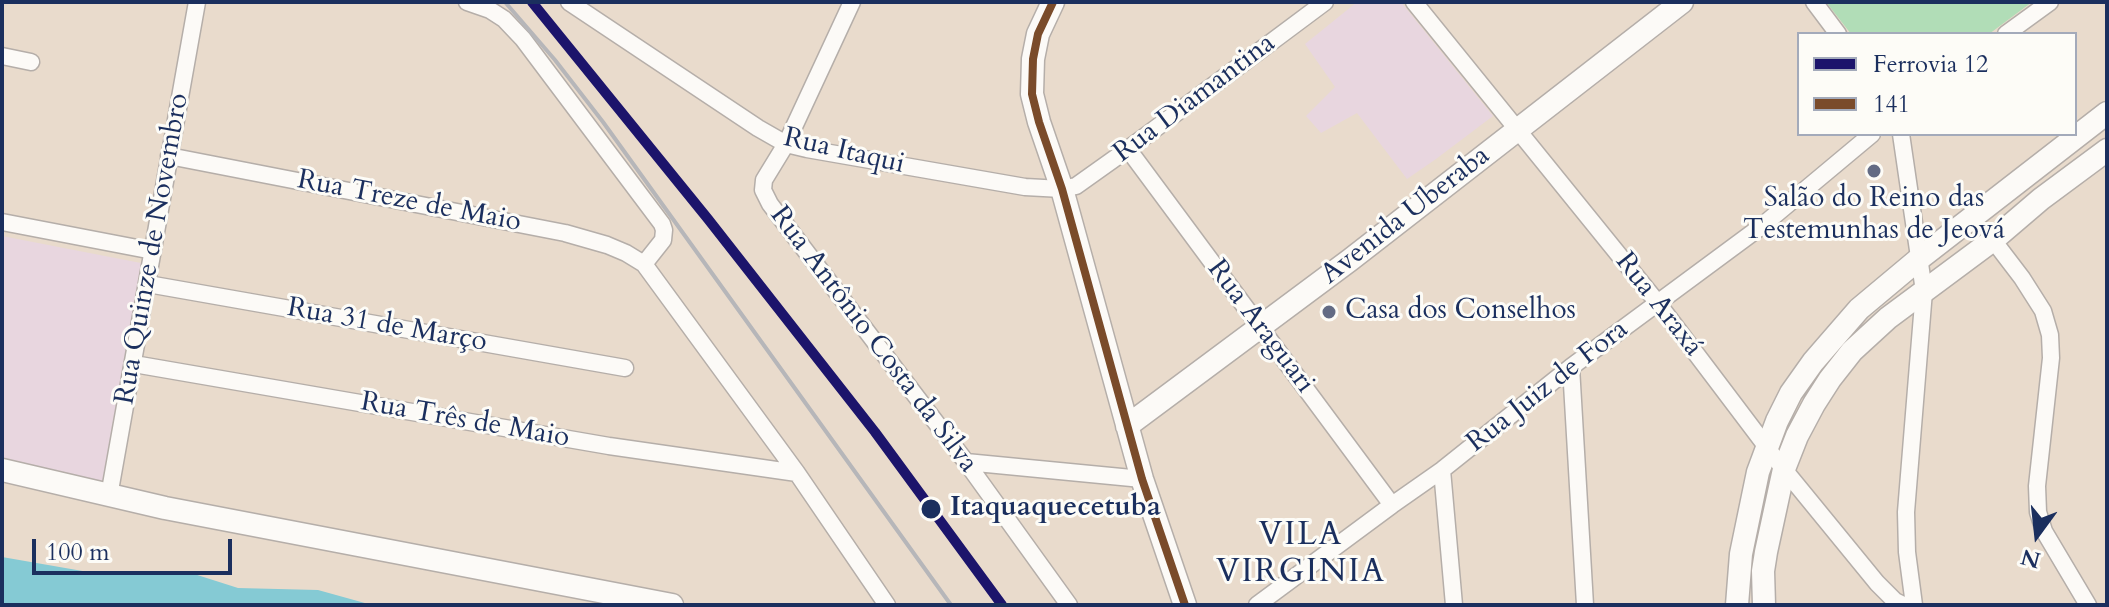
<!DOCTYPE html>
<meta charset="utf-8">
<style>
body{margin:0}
#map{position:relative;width:2109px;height:607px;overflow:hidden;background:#e9dbcc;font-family:Cardo,serif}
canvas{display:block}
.frame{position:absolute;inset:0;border:4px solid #1b2f5e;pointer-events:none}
.legend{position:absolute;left:1797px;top:32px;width:280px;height:104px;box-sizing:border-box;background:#fdfcf7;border:2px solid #a3aaba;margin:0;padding:10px 14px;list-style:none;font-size:24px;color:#1b2f5e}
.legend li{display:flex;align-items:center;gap:16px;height:40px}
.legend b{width:40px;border:2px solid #a3aaba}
.north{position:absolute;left:1997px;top:495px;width:80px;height:80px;-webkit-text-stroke:6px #fdfcf7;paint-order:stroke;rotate:195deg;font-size:22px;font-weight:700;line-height:32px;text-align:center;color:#1b2f5e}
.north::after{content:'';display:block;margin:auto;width:28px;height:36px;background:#1b2f5e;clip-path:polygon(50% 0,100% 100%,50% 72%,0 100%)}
.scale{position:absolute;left:32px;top:539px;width:200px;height:36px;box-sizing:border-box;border:4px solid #1b2f5e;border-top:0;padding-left:10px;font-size:24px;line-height:28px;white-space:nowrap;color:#1b2f5e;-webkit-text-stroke:6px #fdfcf7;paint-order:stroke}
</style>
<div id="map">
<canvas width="2109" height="607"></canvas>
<div class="frame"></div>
<ul class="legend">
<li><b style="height:10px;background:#1c146b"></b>Ferrovia 12</li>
<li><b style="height:10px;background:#7a4b2a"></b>141</li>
</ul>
<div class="north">N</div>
<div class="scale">100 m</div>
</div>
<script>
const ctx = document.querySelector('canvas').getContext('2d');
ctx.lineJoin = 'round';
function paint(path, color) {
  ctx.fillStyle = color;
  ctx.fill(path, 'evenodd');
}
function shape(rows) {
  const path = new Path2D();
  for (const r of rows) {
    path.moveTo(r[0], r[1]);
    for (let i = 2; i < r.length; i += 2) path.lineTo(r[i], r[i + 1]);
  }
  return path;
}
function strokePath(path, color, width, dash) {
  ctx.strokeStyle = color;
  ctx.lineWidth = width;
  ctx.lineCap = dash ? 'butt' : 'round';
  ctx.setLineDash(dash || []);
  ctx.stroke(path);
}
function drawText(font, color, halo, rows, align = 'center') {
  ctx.font = font + ' Cardo,serif';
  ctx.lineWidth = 6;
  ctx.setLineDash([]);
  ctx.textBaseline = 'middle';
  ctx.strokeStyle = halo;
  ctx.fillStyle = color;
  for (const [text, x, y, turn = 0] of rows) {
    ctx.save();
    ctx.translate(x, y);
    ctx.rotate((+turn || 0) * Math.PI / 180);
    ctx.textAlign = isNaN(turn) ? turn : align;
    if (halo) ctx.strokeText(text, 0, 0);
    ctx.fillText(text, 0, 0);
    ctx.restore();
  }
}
paint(shape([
 [1357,2,1401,2,1493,116,1436,159,1407,179,1357,113,1321,133,1306,116,1335,87,1305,44],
 [2,236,141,263,104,487,2,465]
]), '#e8d6df');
paint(shape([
 [1826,2,2032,2,1989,34,1851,34]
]), '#b1ddb7');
paint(shape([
 [2,557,94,573,191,573,238,588,318,590,372,605,2,605]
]), '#85cad4');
const street = shape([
 [467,2,490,10,504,19,523,39,662,224,664,230,663,240,644,264],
 [569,2,758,128,786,144,807,149,1025,187,1062,189,1076,186,1128,149,1325,2],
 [852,2,786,144,764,180,763,190,770,204,966,462,1069,605],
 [1414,2,1657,302,1778,462,1877,583,1895,601,1903,605],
 [1814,2,1838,34],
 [2006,34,2050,2],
 [2,56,31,62],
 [1901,134,1924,291,1906,512,1907,552,1914,605],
 [1128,149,1392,505],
 [169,156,565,233,607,245,626,253,644,264,797,473,887,605],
 [2,222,153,251],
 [1993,240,2022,278,2043,311,2050,335,2051,358,2037,486,2038,512,2044,531,2088,605],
 [148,284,625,368],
 [134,364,609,446,797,473],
 [1571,367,1585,605],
 [966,462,1142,479],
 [1442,470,1454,605],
 [109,496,197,2],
 [1257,605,1392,505,1442,470,1571,367,1763,225,1872,134]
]);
const secondary = shape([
 [1053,2,1038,34,1033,59,1032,94,1039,122,1062,189,1142,479,1185,605],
 [1127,426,1350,260,1682,2],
 [2,470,165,508,672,605],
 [1737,605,1741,554,1758,472,1777,421,1791,393,1813,362,1859,309,1920,258,2107,113],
 [1764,605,1763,571,1766,552,1784,469,1797,436,1814,404,1830,379,1852,351,1888,318,1993,240,2041,199,2107,150]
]);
strokePath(street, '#b5aea9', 19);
strokePath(secondary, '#b5aea9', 25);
strokePath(street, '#fcfaf7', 16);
strokePath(secondary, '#fcfaf7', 22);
strokePath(shape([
 [505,2,555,60,603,122,951,605]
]), '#b6b6b9', 4);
strokePath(shape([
 [1053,2,1038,34,1033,59,1032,94,1039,122,1062,189,1142,479,1185,605]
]), '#7a4b2a', 8);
strokePath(shape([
 [532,2,708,219,875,432,1002,605]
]), '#1c146b', 10);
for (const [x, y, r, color] of [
 [1874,171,8,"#636b84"],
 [1329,312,8,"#636b84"],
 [931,509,11,"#1b2f5e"]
]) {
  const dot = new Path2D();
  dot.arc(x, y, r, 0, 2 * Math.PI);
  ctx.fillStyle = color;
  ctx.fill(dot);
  strokePath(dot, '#fdfcf7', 3);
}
drawText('28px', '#1b2f5e', '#fdfcf7', [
 ["Rua Diamantina",1195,99,-37],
 ["Rua Itaqui",844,152,13],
 ["Rua Treze de Maio",409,202,11],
 ["Avenida Uberaba",1406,216,-38],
 ["Rua Quinze de Novembro",153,249,-80],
 ["Rua Araxá",1658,305,52],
 ["Rua 31 de Março",387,326,10],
 ["Rua Araguari",1260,327,53],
 ["Rua Antônio Costa da Silva",873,340,53],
 ["Rua Juiz de Fora",1548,387,-38],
 ["Rua Três de Maio",465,421,10]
]);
drawText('28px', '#1b2f5e', '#fdfcf7', [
 ["Salão do Reino das",1874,200],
 ["Testemunhas de Jeová",1874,232],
 ["Casa dos Conselhos",1345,312,"left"]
]);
drawText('bold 28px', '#1b2f5e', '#fdfcf7', [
 ["Itaquaquecetuba",950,509]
], 'left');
ctx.letterSpacing = '2px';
drawText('32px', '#1b2f5e', '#fdfcf7', [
 ["VILA",1301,537],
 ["VIRGINIA",1301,574]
]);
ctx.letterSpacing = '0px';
</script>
